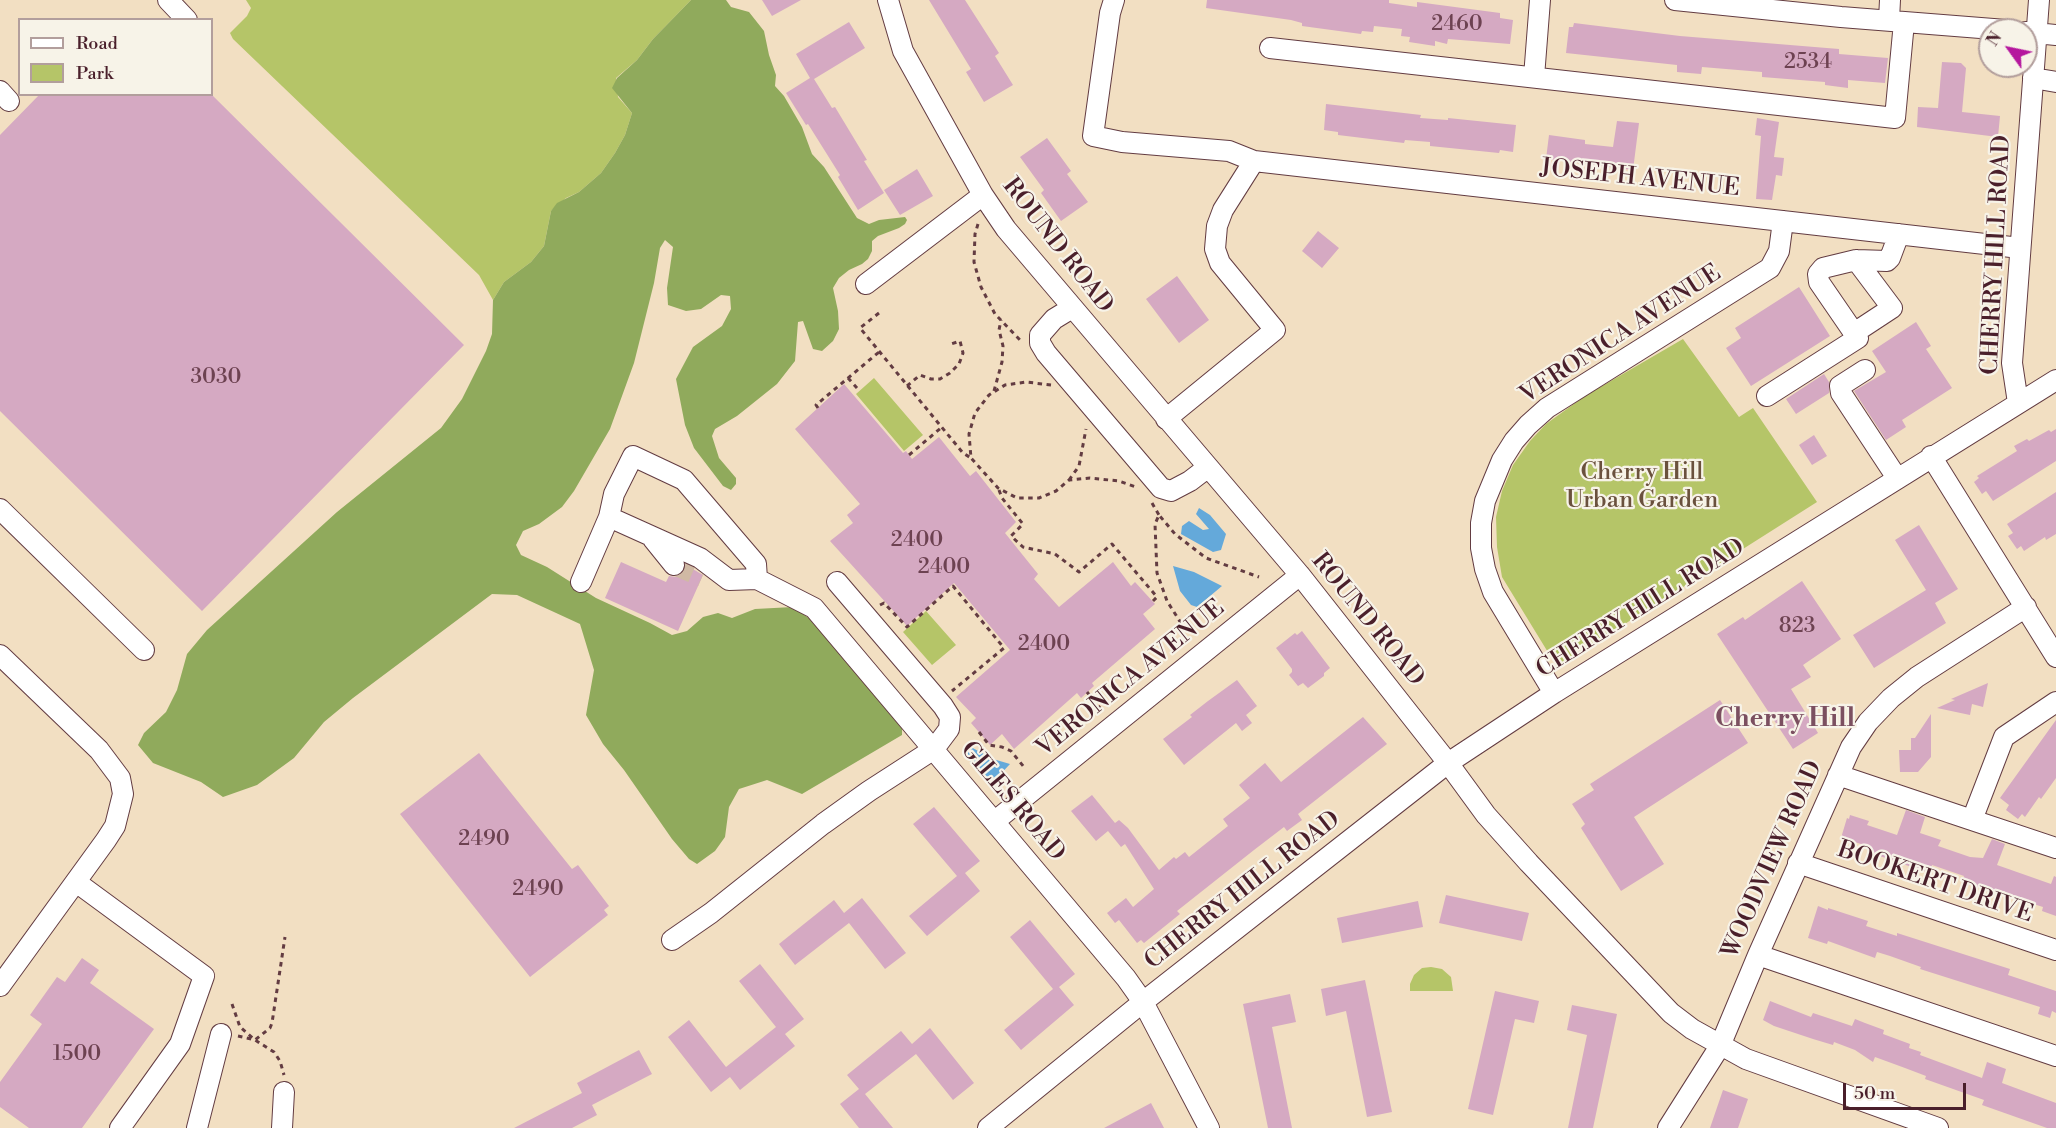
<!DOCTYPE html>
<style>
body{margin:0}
#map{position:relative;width:2056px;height:1128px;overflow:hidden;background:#f2dfc2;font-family:"Libre Bodoni",serif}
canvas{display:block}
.legend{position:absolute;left:18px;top:18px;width:195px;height:78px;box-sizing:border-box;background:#f7f3e8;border:2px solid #b29e9c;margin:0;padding:8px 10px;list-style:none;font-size:18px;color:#4a1f2b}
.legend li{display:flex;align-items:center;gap:12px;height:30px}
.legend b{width:30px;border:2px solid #b29e9c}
.north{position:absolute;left:1978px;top:18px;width:60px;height:60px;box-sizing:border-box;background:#f7f3e8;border:2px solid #b29e9c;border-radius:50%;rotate:303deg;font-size:16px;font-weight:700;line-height:24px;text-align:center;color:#4a1f2b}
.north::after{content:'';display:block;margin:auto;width:21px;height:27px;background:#b5179e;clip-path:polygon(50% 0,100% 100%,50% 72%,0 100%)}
.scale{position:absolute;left:1843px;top:1083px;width:123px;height:27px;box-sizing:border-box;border:3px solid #4a1f2b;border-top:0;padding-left:8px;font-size:18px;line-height:21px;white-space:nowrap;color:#4a1f2b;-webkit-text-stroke:4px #f7f3e8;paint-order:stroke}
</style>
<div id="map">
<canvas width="2056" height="1128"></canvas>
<ul class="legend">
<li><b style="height:8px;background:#fff"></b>Road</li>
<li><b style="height:16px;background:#b5c568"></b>Park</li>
</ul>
<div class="north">N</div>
<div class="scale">50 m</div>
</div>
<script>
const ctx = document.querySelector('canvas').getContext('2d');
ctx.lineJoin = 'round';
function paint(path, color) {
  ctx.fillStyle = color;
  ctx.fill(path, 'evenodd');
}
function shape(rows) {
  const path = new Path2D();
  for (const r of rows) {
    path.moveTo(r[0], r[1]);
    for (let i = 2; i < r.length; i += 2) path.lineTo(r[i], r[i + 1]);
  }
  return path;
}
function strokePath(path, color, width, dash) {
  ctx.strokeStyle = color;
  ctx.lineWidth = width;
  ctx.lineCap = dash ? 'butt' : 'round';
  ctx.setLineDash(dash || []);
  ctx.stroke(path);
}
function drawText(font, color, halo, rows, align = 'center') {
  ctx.font = font + ' "Libre Bodoni",serif';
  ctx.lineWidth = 4.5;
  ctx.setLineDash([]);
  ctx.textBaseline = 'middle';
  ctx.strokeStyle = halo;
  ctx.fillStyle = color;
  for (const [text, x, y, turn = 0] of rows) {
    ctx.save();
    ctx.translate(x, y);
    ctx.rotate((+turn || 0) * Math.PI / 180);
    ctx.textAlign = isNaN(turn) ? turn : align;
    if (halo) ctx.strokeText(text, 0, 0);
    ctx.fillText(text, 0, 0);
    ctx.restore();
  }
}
paint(shape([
 [246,0,691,0,653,39,637,60,616,78,618,97,632,113,625,135,615,153,601,173,579,192,566,198,551,211,544,246,531,262,504,282,493,300,479,275,233,39,230,33,247,16,251,8],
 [1683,339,1739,417,1753,408,1817,502,1557,667,1502,577,1497,547,1496,517,1502,491,1513,465,1530,441,1546,424,1585,396],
 [874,378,923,435,904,451,856,394],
 [926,611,956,645,932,665,903,632],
 [1431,967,1442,969,1451,977,1453,991,1410,991,1410,984,1414,975,1422,968]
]), '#b5c568');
paint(shape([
 [691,0,726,0,731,7,749,12,764,31,769,55,776,75,775,86,784,96,802,127,812,154,824,167,857,218,869,224,879,220,905,217,907,220,905,224,899,228,878,236,872,241,872,251,868,259,862,264,849,270,839,278,833,288,838,311,839,329,833,341,822,351,813,349,803,321,798,322,795,361,777,384,737,416,715,429,712,436,719,458,736,478,736,484,731,490,723,486,694,448,685,425,676,379,693,347,722,326,731,309,730,296,721,295,701,309,686,311,668,305,667,288,673,247,665,240,660,248,654,283,634,363,610,429,574,491,562,507,539,524,523,531,516,545,521,555,547,567,596,598,650,623,672,635,687,631,703,617,718,613,732,618,755,609,793,607,813,621,902,726,902,735,802,794,767,780,739,789,729,807,725,837,715,851,697,864,689,859,672,839,624,770,603,744,586,715,594,670,580,624,517,595,492,594,353,698,324,722,294,758,257,785,223,797,201,782,153,763,138,745,144,733,166,712,177,690,187,654,207,630,337,512,441,428,462,399,486,351,492,334,493,300,504,282,531,262,544,246,551,211,557,203,579,192,601,173,615,153,625,135,632,113,612,88,617,78,637,60,653,39]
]), '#90aa5c');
paint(shape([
 [1199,508,1210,515,1226,534,1221,550,1213,552,1181,534,1182,526,1189,521,1203,530,1209,529,1196,514],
 [1173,566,1194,572,1222,586,1197,607,1191,605,1180,591],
 [969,746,993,759,1010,764,996,779,984,780,971,763,966,750]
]), '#64a9da');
paint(shape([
 [762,0,801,0,772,16],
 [929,0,965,0,999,53,995,56,1013,85,984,102,966,72,971,69],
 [1207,0,1389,0,1389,3,1417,7,1417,2,1500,13,1500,18,1513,20,1510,44,1448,39,1447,44,1435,41,1435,46,1409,42,1410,37,1401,36,1402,29,1374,26,1373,32,1362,31,1361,34,1302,26,1302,23,1291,20,1206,8],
 [849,22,865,48,814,79,832,108,835,107,867,160,864,161,884,193,858,210,838,177,840,175,808,124,806,125,786,93,810,78,796,54],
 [1574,23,1680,36,1839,49,1839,54,1888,58,1885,83,1848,80,1848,88,1825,85,1825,82,1762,77,1762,72,1702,67,1701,74,1677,72,1677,65,1566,53,1569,27,1573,27],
 [1942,62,1961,63,1966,68,1962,112,2000,116,1998,137,1917,127,1918,107,1938,108],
 [40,94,211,94,464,345,202,611,0,411,0,135],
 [1326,104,1421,115,1420,118,1448,120,1448,118,1516,125,1513,152,1500,150,1499,153,1430,146,1430,142,1405,140,1404,143,1338,135,1338,132,1324,130],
 [1757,118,1779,122,1774,157,1784,158,1782,176,1776,175,1772,200,1756,199,1761,136,1755,135],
 [1617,121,1639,123,1633,170,1546,159,1549,135,1585,140,1585,144,1613,147],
 [1047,138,1071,171,1067,174,1088,202,1061,221,1041,193,1044,190,1020,157],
 [917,169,933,196,900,215,884,190],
 [1318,231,1339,248,1322,268,1302,251],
 [1177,276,1209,320,1179,343,1146,299],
 [1799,287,1830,336,1751,386,1726,348,1741,338,1735,328],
 [1916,322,1931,346,1926,349,1952,388,1902,420,1906,427,1886,440,1854,391,1886,372,1872,351],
 [1824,374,1829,382,1829,393,1796,414,1786,399],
 [844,384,903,453,906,451,912,459,939,437,970,476,976,471,1016,522,1005,533,1038,574,1034,579,1059,607,1113,562,1131,586,1135,582,1155,604,1143,614,1155,629,1092,683,1094,686,1081,698,1077,693,1014,749,1002,734,990,745,971,723,976,718,956,697,1010,650,954,583,907,626,830,541,853,523,847,515,860,504,795,429],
 [2056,429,2056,461,1993,501,1986,491,1982,494,1974,482,1979,478,1977,476,2017,451,2014,446,2027,439,2029,441,2049,430,2051,432],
 [1814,435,1827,456,1812,465,1799,445],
 [2056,492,2056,534,2046,540,2045,537,2024,551,2021,546,2017,549,2008,536,2013,533,2007,524],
 [1919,525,1958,589,1935,603,1946,623,1874,668,1853,635,1926,590,1895,540],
 [621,562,666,582,669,576,676,577,682,574,686,565,703,575,678,631,605,598],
 [1802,581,1841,639,1803,665,1811,677,1791,689,1818,733,1793,749,1717,634,1743,617,1745,620],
 [1302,631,1330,668,1324,673,1324,676,1308,688,1303,683,1298,686,1289,675,1292,672,1292,669,1276,648,1295,633,1297,635],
 [1237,680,1257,706,1246,715,1252,723,1242,731,1236,723,1184,765,1163,739,1192,717,1190,715,1208,701],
 [1988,683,1983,707,1972,704,1970,715,1937,708,1955,700,1951,699],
 [1720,700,1748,743,1634,817,1664,864,1621,891,1581,828,1585,824,1572,804,1594,790,1590,784],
 [1931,714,1931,757,1918,772,1900,772,1899,750,1911,750,1911,738,1915,738],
 [1363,717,1387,744,1298,814,1302,820,1287,831,1284,827,1254,850,1177,911,1180,914,1144,943,1141,940,1137,943,1119,920,1115,923,1107,913,1126,898,1133,907,1154,889,1125,844,1121,847,1108,831,1096,841,1071,811,1092,795,1115,823,1119,820,1128,828,1159,870,1174,857,1176,859,1185,852,1189,857,1228,826,1223,819,1250,798,1239,785,1265,763,1281,782],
 [2056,720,2056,778,2041,799,2039,797,2025,817,2022,814,2018,819,2006,810,2009,805,2000,798],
 [479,753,572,869,578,865,609,906,604,910,608,915,530,977,400,814],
 [934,807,980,861,965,873,980,891,927,936,909,916,957,876,913,824],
 [1906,810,1925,817,1920,833,1941,840,1938,846,1970,857,1983,858,1992,839,2005,844,1997,865,2051,884,2054,876,2056,877,2056,916,2042,911,2043,907,2011,897,2010,898,1962,882,1964,876,1932,865,1929,873,1871,853,1861,844,1841,838,1847,818,1849,819,1850,815,1869,821,1867,825,1897,835],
 [1446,895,1529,913,1522,941,1439,923],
 [862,898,906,953,885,969,849,923,795,965,779,944,834,900,844,913],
 [1418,901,1423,927,1342,943,1337,918],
 [1818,906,1828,910,1828,908,1868,921,1866,926,1897,936,1897,933,2010,969,2008,975,2056,991,2056,1013,2052,1011,2050,1018,2038,1014,2040,1007,1920,969,1921,967,1890,956,1877,952,1875,958,1828,941,1827,944,1808,938],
 [1030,920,1075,974,1059,987,1074,1005,1021,1050,1004,1030,1053,989,1010,937],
 [82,958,99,970,90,983,154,1029,82,1128,29,1128,0,1107,0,1082,42,1024,30,1015,57,977,65,982],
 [760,964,804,1019,785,1034,795,1046,740,1090,730,1077,711,1092,668,1037,689,1020,726,1067,776,1027,739,981],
 [1365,980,1392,1112,1367,1117,1346,1011,1326,1016,1321,989],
 [1495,991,1539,1001,1534,1023,1515,1019,1493,1115,1468,1109],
 [1290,994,1296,1022,1272,1027,1292,1128,1268,1128,1243,1004],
 [1770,1001,1811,1017,1813,1013,1852,1026,1855,1019,1865,1023,1884,1030,1883,1034,1910,1044,1909,1048,1921,1052,1920,1055,1982,1078,1987,1062,2006,1069,2002,1083,2056,1103,2056,1128,2047,1128,1982,1105,1984,1100,1925,1079,1926,1076,1905,1068,1875,1057,1873,1062,1855,1050,1834,1042,1833,1045,1813,1039,1774,1026,1763,1020],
 [1572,1005,1617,1014,1593,1128,1568,1128,1587,1035,1567,1030],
 [930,1028,974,1083,953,1100,916,1054,865,1094,893,1128,859,1128,840,1104,859,1089,847,1075,901,1031,912,1044],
 [639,1050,652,1074,592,1105,597,1115,572,1128,514,1128,582,1093,577,1083],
 [1723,1090,1748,1099,1738,1128,1710,1128],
 [1151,1103,1164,1128,1104,1128]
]), '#d5a9c2');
strokePath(shape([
 [674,565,702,577]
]), '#d0b9a4', 20, [20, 10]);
const minor = shape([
 [168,0,187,20],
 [888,0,903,51,983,195,1006,229,1300,575,1448,763,1486,815,1529,863,1671,1013,1692,1029,1746,1059,1938,1128],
 [1114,0,1110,13,1093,136,1122,142,1229,151,1254,161,2020,248],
 [1675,0,1841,17,2006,30],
 [1889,20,1890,0],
 [2026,32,2056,35],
 [1270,48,1895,118,1904,22],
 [1534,77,1540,0],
 [2033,78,2056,82],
 [0,91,9,101],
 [1856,260,1892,308,1854,333,1819,282,1818,274,1823,268,1856,260,1887,261,1890,258,1899,234],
 [866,284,983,195],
 [1072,308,1054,319,1040,335,1040,343,1046,353,1161,488,1171,491,1190,481,1207,468],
 [1865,370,1840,386,1841,393,1897,478],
 [1767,396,1858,338,1854,333],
 [2018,403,2012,363,2039,0],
 [1166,419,1275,330,1220,263,1215,249,1217,226,1223,210,1254,161],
 [1931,456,2056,657],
 [0,509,144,650],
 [609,517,614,494,633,456,684,480,756,564,757,579],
 [653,539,674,565],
 [581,582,609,517,700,558,729,580,757,579,814,608,1126,978,1143,1002,1209,1128],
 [0,655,99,750,120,778,123,794,115,826,106,840,0,986],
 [1554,693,1493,592,1485,569,1481,548,1481,523,1485,501,1502,460,1514,441,1528,425,1547,408,1770,268,1779,251,1783,221],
 [1838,775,1972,820,2004,737,2056,702],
 [1972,820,2056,848],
 [995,821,1300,575],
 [1798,863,2056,950],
 [76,882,204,976,180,1044,120,1128],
 [672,940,711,913,823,824,869,791,934,749,949,729,950,717,943,706,837,582],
 [1758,955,2056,1056],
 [197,1128,221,1034],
 [282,1128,284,1092],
 [988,1128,1143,1002,1448,763,1554,693,2056,380],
 [1668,1128,1720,1046,1758,955,1851,747,1868,722,1891,698,1917,677,2026,607]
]);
strokePath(minor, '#633c42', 22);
strokePath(shape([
 [978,224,975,234,974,262,981,287,995,314,1022,342],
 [879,313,860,328,963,453,971,458],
 [848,378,857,388],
 [1051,385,1026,382,1005,385,989,395,975,413,969,434,971,458,998,488,1017,498,1039,498,1056,491,1069,480,1090,478,1119,481,1136,487],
 [907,386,920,375,931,379,940,379,950,373,959,364,963,353,960,341,951,344],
 [994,391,1002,362,1003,346,999,330,1001,320],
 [818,408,816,405,879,352],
 [909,455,942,427],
 [1069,480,1079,466,1086,429],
 [999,490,1002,498,1023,524,1011,536,1023,547,1055,554,1079,572,1112,544,1157,597,1153,601],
 [1152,503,1159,515],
 [880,605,884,603,907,627,953,586,1004,648,952,691],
 [1186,631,1167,601,1157,573,1155,524,1159,515,1175,534,1206,558,1259,577],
 [1087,692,1104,713],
 [979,732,989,745,1002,747,1011,751,1024,767],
 [232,1004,240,1027,255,1040,270,1028,272,1023,285,937],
 [238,1036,255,1040,274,1052,280,1061,284,1075]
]), '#633c42', 3, [4.5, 4.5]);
strokePath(minor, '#fff', 20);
drawText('21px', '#6d4251', null, [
 ["2460",1457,25],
 ["2534",1808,63],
 ["3030",216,378],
 ["2400",917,541],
 ["2400",944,568],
 ["823",1797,627],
 ["2400",1044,645],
 ["2490",484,840],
 ["2490",538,890],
 ["1500",77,1055]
]);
drawText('24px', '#4a1f2b', '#f7f3e8', [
 ["JOSEPH AVENUE",1640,179,6],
 ["ROUND ROAD",1057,246,52],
 ["CHERRY HILL ROAD",1997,255,-87],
 ["VERONICA AVENUE",1621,335,-33],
 ["CHERRY HILL ROAD",1641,609,-32],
 ["ROUND ROAD",1367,620,51],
 ["VERONICA AVENUE",1131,679,-39],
 ["GILES ROAD",1012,802,50],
 ["WOODVIEW ROAD",1773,860,-66],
 ["BOOKERT DRIVE",1935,883,19],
 ["CHERRY HILL ROAD",1243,891,-38]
]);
drawText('24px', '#6a513d', '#f7f3e8', [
 ["Cherry Hill",1642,473],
 ["Urban Garden",1642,501]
]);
drawText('bold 26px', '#7b4f60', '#f7f3e8', [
 ["Cherry Hill",1785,720]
]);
</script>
